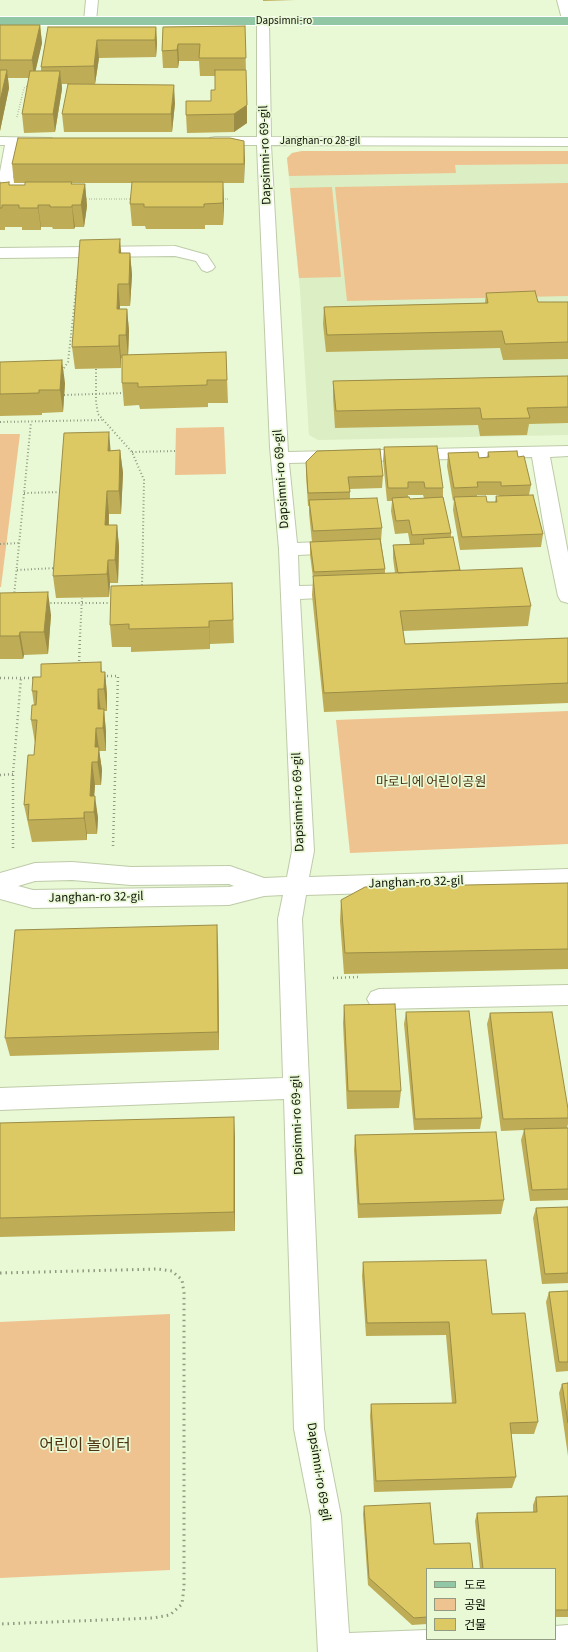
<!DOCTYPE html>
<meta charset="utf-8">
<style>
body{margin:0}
#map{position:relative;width:568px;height:1652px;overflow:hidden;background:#e9f8d5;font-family:"Source Sans 3","Noto Sans KR",sans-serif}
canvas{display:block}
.legend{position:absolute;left:426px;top:1568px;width:130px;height:72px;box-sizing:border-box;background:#e9f8d5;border:1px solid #919c82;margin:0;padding:5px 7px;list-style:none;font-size:12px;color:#0d1106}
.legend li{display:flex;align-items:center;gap:8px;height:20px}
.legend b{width:20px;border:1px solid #919c82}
</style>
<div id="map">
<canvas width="568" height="1652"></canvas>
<ul class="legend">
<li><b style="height:5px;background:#91c7a4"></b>도로</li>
<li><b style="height:11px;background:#eec390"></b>공원</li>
<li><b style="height:11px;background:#ddc964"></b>건물</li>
</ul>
</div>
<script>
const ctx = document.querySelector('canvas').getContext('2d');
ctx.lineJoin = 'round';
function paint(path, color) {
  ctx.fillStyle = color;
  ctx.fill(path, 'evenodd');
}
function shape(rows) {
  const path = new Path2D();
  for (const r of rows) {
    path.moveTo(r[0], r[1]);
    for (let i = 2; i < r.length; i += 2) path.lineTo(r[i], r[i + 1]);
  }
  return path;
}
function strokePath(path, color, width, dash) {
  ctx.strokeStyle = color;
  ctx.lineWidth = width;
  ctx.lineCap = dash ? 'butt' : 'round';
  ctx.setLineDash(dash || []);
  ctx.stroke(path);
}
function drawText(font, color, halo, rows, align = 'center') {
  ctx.font = font + ' "Source Sans 3","Noto Sans KR",sans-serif';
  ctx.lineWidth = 3.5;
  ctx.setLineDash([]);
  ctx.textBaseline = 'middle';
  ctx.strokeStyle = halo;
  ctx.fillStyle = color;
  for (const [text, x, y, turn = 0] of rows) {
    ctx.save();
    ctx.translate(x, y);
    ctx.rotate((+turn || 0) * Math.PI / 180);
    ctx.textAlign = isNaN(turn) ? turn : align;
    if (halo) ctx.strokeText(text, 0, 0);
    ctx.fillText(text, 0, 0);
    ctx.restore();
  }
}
paint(shape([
 [302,151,568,151,568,435,318,440,309,435,300,290,287,158,292,153]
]), '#dceec3');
paint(shape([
 [302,151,568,151,568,164,455,165,456,173,289,176,287,158,292,153],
 [568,183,568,296,347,301,335,187],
 [332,187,341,277,299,278,290,188],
 [224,427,226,474,175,475,176,428],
 [0,434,20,434,1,587,0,587],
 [568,711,568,844,350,853,336,720],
 [170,1314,170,1570,0,1578,0,1322]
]), '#eec390');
const minor = shape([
 [86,0,98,0,96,21,94,24,90,25,86,24,84,21,86,0],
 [557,0,568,0,568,23,564,22,562,19,557,0],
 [263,18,267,19,269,22,271,137,568,138,568,146,271,145,288,452,568,446,568,456,550,457,568,553,568,603,561,601,558,596,544,528,532,457,289,463,297,543,340,541,347,543,349,547,347,551,340,553,298,555,299,586,341,585,348,586,351,591,348,596,341,597,300,599,314,851,309,877,568,869,568,887,306,895,302,919,324,1429,341,1516,349,1633,427,1630,427,1639,555,1639,555,1626,568,1625,568,1652,318,1652,311,1516,294,1429,284,1099,0,1110,0,1088,283,1078,278,919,283,895,264,896,229,905,33,908,0,899,0,873,35,863,72,862,131,867,230,866,264,878,287,877,292,851,279,549,270,447,257,145,215,145,210,144,208,141,210,138,215,137,257,137,257,22,259,19,263,18],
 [72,880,131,885,229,884,234,886,229,887,33,890,18,886,35,881,72,880],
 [0,137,52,138,54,141,52,144,47,145,19,145,13,178,22,182,49,183,51,186,49,189,21,190,3,185,0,181,0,172,5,145,0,145,0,137],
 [175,246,207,255,215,267,212,270,207,272,202,270,196,261,175,256,0,258,0,248,175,246],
 [568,985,568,1005,379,1009,371,1006,367,999,371,992,379,989,568,985]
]);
const major = shape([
 [0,17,568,17,568,25,0,25,0,17]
]);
strokePath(minor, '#becba9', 2);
strokePath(major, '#fff', 2);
strokePath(shape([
 [17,117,24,88,30,84],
 [84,199,133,199],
 [220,199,228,199],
 [76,282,77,277]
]), '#909b81', 1.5, [0.5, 2]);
strokePath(shape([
 [96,369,96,402,98,414,132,452,144,480,142,588],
 [62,371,68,362,77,281],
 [64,395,124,393],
 [0,422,102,420],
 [132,452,176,451],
 [24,493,62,492],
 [0,544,19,543],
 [17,570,56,568],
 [14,596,31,422],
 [47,603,112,603],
 [80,637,82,598]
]), '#909b81', 2, [1, 2.5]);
strokePath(shape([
 [79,665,80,636],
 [103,676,118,676,113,846],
 [0,678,36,678],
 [0,775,13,774],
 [13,848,13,774,21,678],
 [333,978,358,977]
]), '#909b81', 2.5, [1, 3]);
strokePath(shape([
 [0,1273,158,1269,172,1271,182,1280,184,1293,184,1587,182,1604,170,1615,153,1618,0,1624]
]), '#909b81', 3, [1.5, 4]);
paint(minor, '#fff');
paint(major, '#91c7a4');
paint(shape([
 [263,0,295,0,263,1],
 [0,25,40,25,42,43,35,71,41,71,41,67,48,27,156,27,157,44,156,57,99,58,95,84,62,84,62,89,55,132,24,133,22,114,29,78,8,78,9,88,0,131],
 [245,26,247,123,234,132,187,133,186,115,211,101,215,90,215,76,200,76,199,61,179,61,178,68,163,68,162,51,163,27],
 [175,103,172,132,64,132,62,114],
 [244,141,244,183,223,183,224,204,223,225,205,225,205,229,146,229,145,226,132,226,130,204,132,183,72,183,72,184,85,184,87,206,84,227,75,227,74,229,53,229,52,227,41,227,41,230,22,230,22,227,5,227,5,230,0,230,0,183,10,185,25,185,25,183,14,183,12,164],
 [121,253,130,253,132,275,130,306,120,306,120,309,127,309,129,331,128,355,226,352,228,403,208,403,208,407,140,409,139,405,124,406,122,383,122,358,121,358,121,368,75,369,72,347],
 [486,293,538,302,568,302,568,359,503,360,500,348,326,352,323,324,324,307,485,303],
 [0,362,65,383,63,412,42,413,42,415,0,416],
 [568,376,568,423,529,424,527,435,480,436,478,425,335,428,333,398,333,381],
 [384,447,443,488,443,497,451,533,451,538,460,570,531,606,528,626,403,631,405,644,568,638,568,703,324,712,312,595,313,578,310,555,310,542,312,542,309,513,309,506,308,506,306,474,306,462,383,476,382,488,350,489,350,499,382,528,381,541,385,569,385,573,395,573,393,558,393,545,410,544,408,533,395,534,391,511,392,501,387,501,383,460],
 [408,495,423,495,424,498,410,499,408,497],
 [120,450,123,473,121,514,109,514,109,525,117,525,119,547,118,583,110,583,109,597,56,598,53,576,111,451],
 [488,452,518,457,531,485,529,495,543,534,541,547,460,550,453,510,454,500,453,501,447,466,448,453,479,458,487,457],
 [477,495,499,495,499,496,496,496,495,502,487,502,477,496],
 [232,583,234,643,210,644,210,649,131,652,131,647,112,647,110,625],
 [0,593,51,615,48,654,24,655,23,659,0,659],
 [101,662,102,672,105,672,107,695,107,711,104,711,106,732,106,751,99,751,102,770,101,785,95,785,94,796,98,818,97,834,87,834,87,840,32,842,24,805,34,755,35,743,31,720,34,705,32,691,41,677],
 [568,883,568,969,344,974,340,921,341,900],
 [218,943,219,1050,10,1056,5,1038],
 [344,1005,401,1091,399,1108,347,1109,343,1023],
 [406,1012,482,1118,480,1129,414,1130,404,1024],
 [490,1013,568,1109,568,1124,567,1128,568,1128,568,1200,530,1201,521,1140,524,1130,501,1131,487,1024],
 [0,1123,235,1137,235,1231,0,1237],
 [355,1135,504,1200,501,1214,358,1218,354,1150],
 [568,1207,568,1283,542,1284,533,1218,536,1208],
 [363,1262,492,1314,538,1422,534,1434,511,1434,516,1477,512,1488,374,1492,370,1416,371,1404,452,1403,446,1335,366,1336,362,1276],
 [568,1291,568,1371,556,1372,546,1302,549,1292],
 [568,1383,568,1456,559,1393,562,1384],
 [568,1496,568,1617,555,1617,555,1569,480,1569,475,1521,477,1513,533,1512,533,1505,536,1497],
 [364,1506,427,1569,427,1624,412,1625,368,1585,363,1514]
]), '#bead56');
paint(shape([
 [40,25,42,43,34,78,32,60],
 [156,27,157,44,156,57,155,40],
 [97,40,99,58,95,84,94,66],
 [178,44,179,61,178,68,177,50],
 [7,70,9,88,0,131,0,101],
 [60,71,62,89,55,132,53,114],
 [174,85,175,103,172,132,171,114],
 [247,105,247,123,234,132,234,114],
 [244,141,245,160,244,183],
 [223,182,224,204,223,225],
 [85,184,87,206,84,227,81,205],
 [38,205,41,227,41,230,38,208],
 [72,205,75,227,74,229,72,207],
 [120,239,122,262,119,253],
 [130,253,132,275,130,306,129,284],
 [118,284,120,306,119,332,117,309],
 [127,309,129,331,128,358,126,335],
 [119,335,121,358,121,368,119,346],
 [62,360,65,383,63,412,60,390],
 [109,432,111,455,108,451],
 [120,450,123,473,121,514,119,491],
 [107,491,109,514,108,547,105,525],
 [117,525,119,547,118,583,115,560],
 [108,560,110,583,109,597,107,574],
 [48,592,51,615,48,654,44,632],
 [209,621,210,644,210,649,209,627],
 [20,632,24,655,23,659,19,636],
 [105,672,107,695,107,711,104,689],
 [98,689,101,712,98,709],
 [104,709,106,732,106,751,103,728],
 [96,728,102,770,101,785,95,747],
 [92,762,95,785,93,812,90,796],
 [95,796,98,818,97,834,94,812],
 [84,812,87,834,87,840,84,818],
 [217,925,218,943,219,1050,218,1032],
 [234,1117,235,1137,235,1231,234,1212]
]), '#9b8d46');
const building = shape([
 [0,25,40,25,32,60,0,60,0,25],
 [245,26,246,58,199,58,200,44,178,44,177,50,162,51,163,27,245,26],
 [48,27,156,27,155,40,97,40,94,66,41,67,48,27],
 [0,70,7,70,0,101,0,70],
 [215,70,246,70,247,105,234,114,186,115,186,101,211,101,211,90,215,90,215,70],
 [30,71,60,71,53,114,22,114,30,71],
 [68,84,174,85,171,114,62,114,68,84],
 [18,138,230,138,244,141,244,164,12,164,18,138],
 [9,182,9,185,25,185,25,182,72,182,71,184,85,184,81,205,72,205,72,207,50,207,50,205,38,205,38,208,19,208,19,205,2,205,2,208,0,208,0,183,9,182],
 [132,182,223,182,223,203,204,204,204,207,144,207,144,204,130,204,132,182],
 [120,239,119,253,130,253,129,284,118,284,117,309,127,309,126,335,119,335,119,346,72,347,80,240,120,239],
 [535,291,538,302,568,302,568,342,505,344,502,331,327,335,324,307,488,303,486,293,535,291],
 [226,352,227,380,207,380,207,385,138,387,138,383,122,383,122,355,226,352],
 [62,360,60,390,39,390,39,393,0,394,0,362,62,360],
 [568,376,568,407,527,408,530,418,482,419,480,408,336,411,333,381,568,376],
 [109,432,108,451,120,450,119,491,107,491,105,525,117,525,115,560,108,560,107,574,53,576,64,433,109,432],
 [437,446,443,488,425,488,424,482,408,482,408,488,388,488,384,447,437,446],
 [380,449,383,476,348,477,350,492,308,493,306,462,317,451,380,449],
 [517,451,518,457,524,456,531,485,501,486,501,482,477,482,478,487,454,488,448,453,478,452,479,458,489,457,488,452,517,451],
 [533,495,543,534,462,537,454,497,486,496,487,502,497,502,496,496,533,495],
 [409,497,410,499,443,497,451,533,412,535,409,520,396,521,392,498,409,497],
 [377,498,382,528,313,531,309,500,377,498],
 [453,537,460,570,398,573,393,545,424,544,423,539,453,537],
 [380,539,385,569,314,572,310,542,380,539],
 [522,568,531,606,400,611,405,644,568,638,568,683,324,693,313,576,522,568],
 [232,583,233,620,209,621,209,627,129,629,129,624,110,625,111,586,232,583],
 [48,592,44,632,20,632,19,636,0,636,0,593,48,592],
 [101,662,101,672,105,672,104,689,98,689,98,709,104,709,103,728,96,728,95,747,99,747,98,762,92,762,90,796,95,796,94,812,84,812,84,818,28,820,29,804,24,805,28,755,34,755,37,720,31,720,32,705,36,705,37,691,32,691,33,677,41,677,41,664,101,662],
 [568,883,568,949,345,953,341,900,365,887,568,883],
 [217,925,218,1032,5,1038,15,930,217,925],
 [395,1004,401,1091,348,1091,344,1005,395,1004],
 [469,1011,482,1118,415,1119,406,1012,469,1011],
 [552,1012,568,1109,568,1118,503,1119,490,1013,552,1012],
 [234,1117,234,1212,0,1218,0,1123,234,1117],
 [568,1128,568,1189,532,1190,524,1129,568,1128],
 [496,1132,504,1200,359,1204,355,1135,496,1132],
 [568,1207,568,1273,545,1274,536,1208,568,1207],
 [486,1260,492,1314,525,1313,538,1422,510,1423,516,1477,376,1481,371,1404,456,1403,449,1322,367,1323,363,1262,486,1260],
 [568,1291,568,1362,559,1362,549,1292,568,1291],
 [568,1383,568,1423,562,1384,568,1383],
 [568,1496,568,1610,555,1610,555,1569,483,1569,477,1513,537,1512,536,1497,568,1496],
 [430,1503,434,1544,470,1543,473,1569,427,1569,427,1617,414,1618,369,1578,364,1506,430,1503]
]);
paint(building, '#ddc964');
strokePath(building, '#9b8d46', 1);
drawText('11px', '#0d1106', '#e9f8d5', [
 ["Dapsimni-ro",284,22],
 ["Janghan-ro 28-gil",320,142]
]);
drawText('13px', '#0d1106', '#e9f8d5', [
 ["Dapsimni-ro 69-gil",266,155,-92],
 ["Dapsimni-ro 69-gil",282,479,-94],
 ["Dapsimni-ro 69-gil",299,802,-92],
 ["Janghan-ro 32-gil",416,883,-2],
 ["Janghan-ro 32-gil",96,898,-1],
 ["Dapsimni-ro 69-gil",298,1125,-92],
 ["Dapsimni-ro 69-gil",318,1472,81]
]);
drawText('13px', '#4d3310', '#e9f8d5', [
 ["마로니에 어린이공원",431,783]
]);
drawText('16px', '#4d3310', '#e9f8d5', [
 ["어린이 놀이터",85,1446]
]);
</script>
